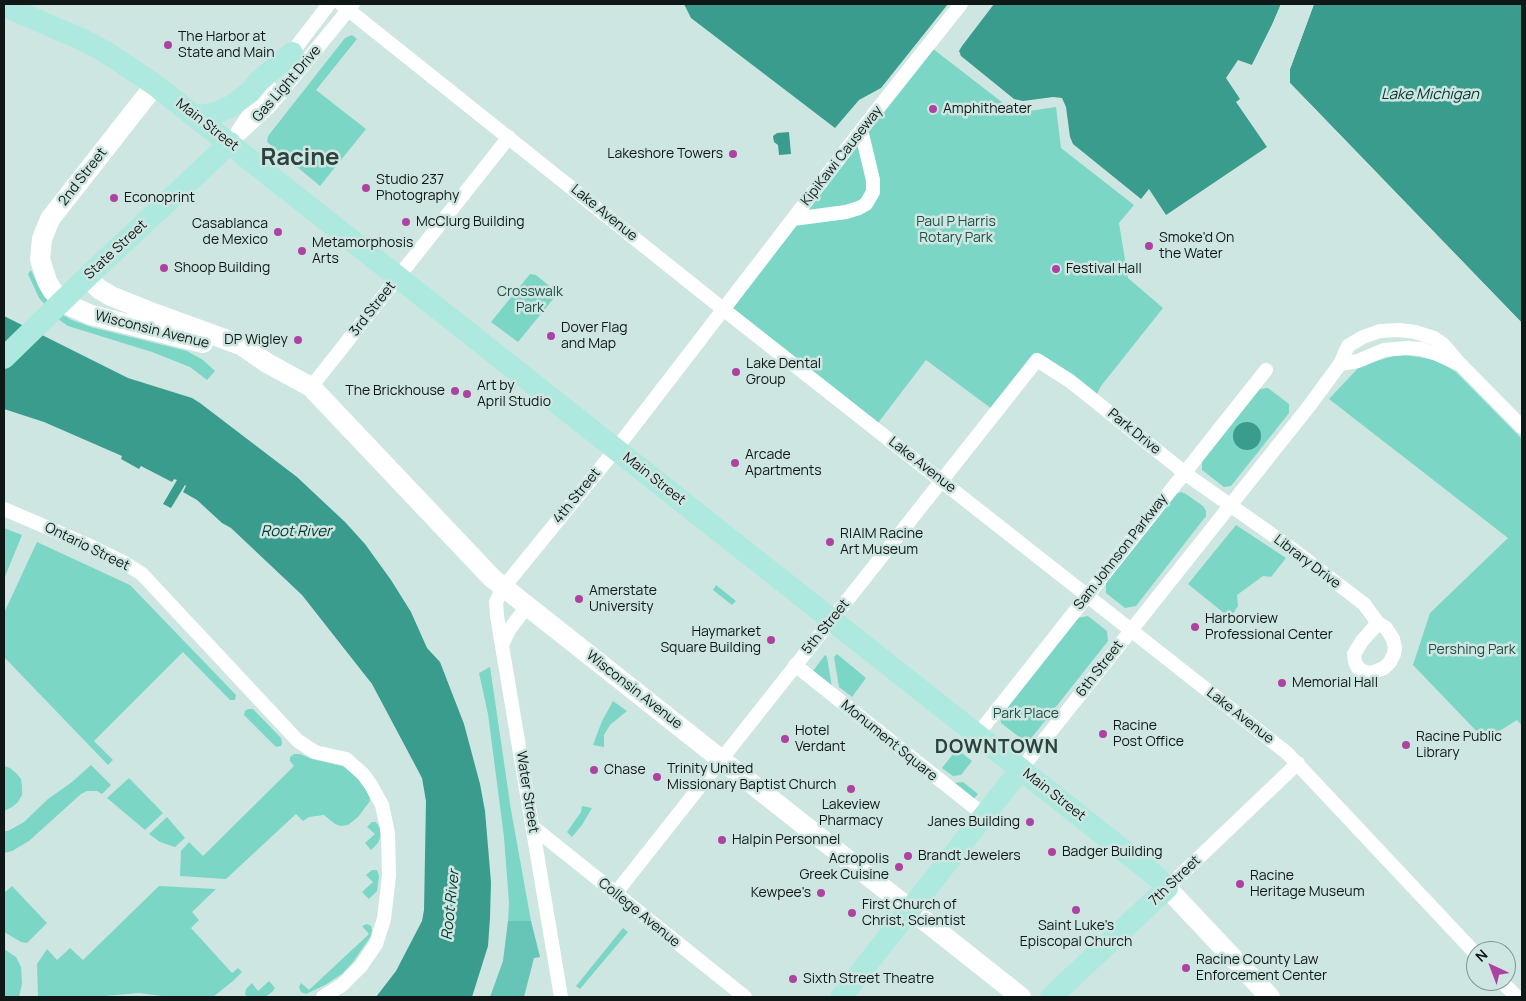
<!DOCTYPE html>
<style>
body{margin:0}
#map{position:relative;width:1526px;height:1001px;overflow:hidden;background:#cee6e1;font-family:Manrope,sans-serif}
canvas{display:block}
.frame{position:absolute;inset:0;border:5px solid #101817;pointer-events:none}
.north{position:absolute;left:1466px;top:941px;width:50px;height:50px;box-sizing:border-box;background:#cee6e1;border:1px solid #829490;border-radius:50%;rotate:317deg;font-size:14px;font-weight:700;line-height:20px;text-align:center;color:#101817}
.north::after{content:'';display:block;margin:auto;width:18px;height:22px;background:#ad42a2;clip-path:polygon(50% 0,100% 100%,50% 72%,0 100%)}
</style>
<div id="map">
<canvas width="1526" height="1001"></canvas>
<div class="frame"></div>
<div class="north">N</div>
</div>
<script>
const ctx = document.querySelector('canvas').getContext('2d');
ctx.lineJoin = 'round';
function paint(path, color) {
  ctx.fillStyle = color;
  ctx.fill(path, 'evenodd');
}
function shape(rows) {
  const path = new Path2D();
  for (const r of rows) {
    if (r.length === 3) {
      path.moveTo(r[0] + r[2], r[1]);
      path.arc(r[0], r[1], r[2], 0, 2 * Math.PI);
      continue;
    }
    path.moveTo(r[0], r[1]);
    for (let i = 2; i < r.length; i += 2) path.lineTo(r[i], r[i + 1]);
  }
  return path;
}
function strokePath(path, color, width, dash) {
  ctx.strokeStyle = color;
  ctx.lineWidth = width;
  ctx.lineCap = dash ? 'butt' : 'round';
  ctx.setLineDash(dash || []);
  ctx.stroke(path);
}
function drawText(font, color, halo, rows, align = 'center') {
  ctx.font = font + ' Manrope,sans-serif';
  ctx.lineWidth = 5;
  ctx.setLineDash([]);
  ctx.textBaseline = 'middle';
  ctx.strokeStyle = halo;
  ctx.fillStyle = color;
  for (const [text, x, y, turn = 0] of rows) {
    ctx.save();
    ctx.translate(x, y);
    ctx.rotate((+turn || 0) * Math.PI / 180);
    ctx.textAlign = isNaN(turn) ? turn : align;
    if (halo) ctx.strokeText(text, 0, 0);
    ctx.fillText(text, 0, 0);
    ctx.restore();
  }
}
paint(shape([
 [352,35,357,39,316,90,366,129,320,186,267,142,268,136,345,38],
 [928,45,1016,113,1056,107,1061,148,1134,205,1119,223,1128,278,1163,308,1101,386,1094,400,1037,360,996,412,926,360,875,427,723,309],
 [31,270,40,289,49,303,61,314,72,320,91,327,187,351,203,360,215,371,207,380,190,367,152,352,68,326,58,319,39,298,28,274],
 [530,274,536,275,558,293,518,342,491,322],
 [1400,354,1436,360,1456,372,1522,439,1522,726,1517,720,1485,740,1413,665,1430,613,1508,538,1329,399,1360,366],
 [1268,388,1289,404,1289,413,1231,486,1224,487,1202,470,1202,461,1259,389],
 [1181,492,1186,494,1203,506,1206,511,1206,516,1136,606,1125,608,1106,593,1106,583,1176,494],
 [1236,525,1286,558,1271,577,1263,576,1237,595,1238,606,1230,618,1188,584],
 [4,528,22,535,4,579],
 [37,542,130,585,236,695,235,700,230,700,183,652,94,741,113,760,108,765,4,657,4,613],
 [716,585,736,601,732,605,713,590],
 [1088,616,1107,631,1108,641,1029,741,1023,740,1001,723,1000,716,1078,618],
 [837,654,866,678,852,697,839,687,834,657],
 [825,655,827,657,832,687,813,671],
 [490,667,511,810,531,921,508,921,509,903,504,837,488,714,479,673],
 [613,701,627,711,610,725,604,735,604,747,593,745,602,721],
 [248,709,253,709,281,738,282,743,281,746,276,747,244,715,245,711],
 [957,749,972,761,961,775,953,776,942,768],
 [294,754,300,754,312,759,346,767,357,777,369,794,370,801,358,817,348,825,341,826,335,824,324,815,309,817,303,821,296,814,226,879,180,876,181,851,189,842,203,856,294,766,290,761,290,757],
 [91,765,111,785,102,794,97,791,87,791,81,794,29,841,12,851,4,853,4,831,8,831,24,822,48,799,72,782],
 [4,766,10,768,16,773,21,779,22,787,22,795,18,802,12,807,4,811],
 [129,778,163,813,145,830,107,798],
 [963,782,978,794,972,801,953,783],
 [582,806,592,808,582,825,572,837,567,832,581,812],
 [167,817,185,838,175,847,160,842,149,834],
 [372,822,376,822,380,828,380,838,378,843,371,850,365,843,375,834,367,827],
 [372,870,377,870,379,876,378,884,377,891,369,899,362,892,373,882,366,875],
 [12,886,47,923,27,943,21,942,4,932,4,893],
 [159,886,216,889,192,912,199,920,191,928,232,973,238,968,242,972,233,981,213,997,170,997,139,993,94,997,38,997,37,964,47,949,57,960,70,948,83,960],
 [367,924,371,926,372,930,371,936,353,962,342,974,325,985,306,994,301,992,299,987,301,983,309,990,369,934,362,926],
 [623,928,628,932,580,989,576,986],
 [4,949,16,957,21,967,22,984,19,997,4,997],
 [269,981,275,988,272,992,265,997,247,997,245,994,246,989,252,983,258,991]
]), '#7bd6c6');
paint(shape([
 [508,921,531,921,540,957,534,958,524,997,490,997,503,961]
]), '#66c5b6');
paint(shape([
 [684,4,948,4,881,88,859,100,835,128,691,18],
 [994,4,1281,4,1272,25,1252,65,1238,60,1226,78,1240,99,1236,102,1267,147,1166,215,1149,189,1141,199,1073,144,1070,137,1066,107,1062,98,1053,97,1023,101,1014,99,961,56,959,51,962,46],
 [1314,4,1522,4,1522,323,1290,83,1290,69],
 [789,132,791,154,779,155,778,145,774,142,773,136,777,133],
 [4,316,128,378,192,398,200,403,297,477,345,522,365,544,391,580,411,612,427,648,440,662,464,724,480,784,485,811,491,882,490,918,488,946,472,997,376,997,396,971,422,921,424,910,426,801,422,778,372,684,302,595,231,528,222,523,197,500,183,492,186,486,185,485,171,508,163,504,177,480,174,479,172,482,141,466,139,469,121,459,122,456,44,422,4,409],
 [1247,436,14]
]), '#3a9c8d');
paint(shape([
 [1281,4,1283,4,1274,26,1255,66,1252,65,1272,25],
 [1311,4,1314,4,1290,69,1290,83,1522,323,1522,326,1288,85,1288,69]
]), '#cee6e1');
strokePath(shape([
 [341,4,723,309,1287,753,1476,954],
 [287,59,329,4],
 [238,131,269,85],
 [230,143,270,106,353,4],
 [793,219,846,212,859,208,866,204,873,192,873,180,861,130],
 [1340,364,1358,361,1384,350,1407,348,1421,349,1437,354,1457,363],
 [311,387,509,137],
 [4,509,88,545,123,562,142,574,298,741,315,752,346,759,363,774,371,785,382,805,388,833,389,876,384,919,376,944,361,966,342,985,323,997],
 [502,645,509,630,528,605],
 [795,665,984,815],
 [977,735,1266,370],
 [1021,769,1310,405,1340,364,1348,346,1363,337,1380,331,1399,330,1415,332,1434,338,1443,344,1460,364,1522,427],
 [533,827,745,997],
 [1167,888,1298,763],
 [615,894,1037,360,1070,381,1190,477,1291,548,1364,604,1378,623,1386,628,1393,639,1395,648,1394,654,1390,662,1384,668,1371,673,1365,672,1358,668,1355,662,1354,654,1362,641,1378,623],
 [1501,981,1517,997],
 [561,997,497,616,496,602,503,588,616,449,872,116,961,4]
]), '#fff', 14);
strokePath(shape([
 [155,85,50,219,42,239,40,259,47,281,52,290,68,305,91,315,203,343],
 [87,277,99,289,111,296,153,313,241,345,267,363,311,387,492,578,1021,997],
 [1167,888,1270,997]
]), '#fff', 20);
strokePath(shape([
 [4,6,81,39,104,51,155,85,1157,877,1167,888,1051,997],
 [195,116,213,114,230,107,250,92,259,81,292,53],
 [4,358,87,277,230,143],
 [841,997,1021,769]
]), '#ade9df', 22);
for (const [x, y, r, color] of [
 [168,45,5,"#ad42a2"],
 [933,109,5,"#ad42a2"],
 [733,154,5,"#ad42a2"],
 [366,188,5,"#ad42a2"],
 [114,198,5,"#ad42a2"],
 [406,222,5,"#ad42a2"],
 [278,232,5,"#ad42a2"],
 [1149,246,5,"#ad42a2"],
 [302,251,5,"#ad42a2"],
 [164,268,5,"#ad42a2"],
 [1056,269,5,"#ad42a2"],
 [551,336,5,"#ad42a2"],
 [298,340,5,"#ad42a2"],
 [736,372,5,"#ad42a2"],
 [455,391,5,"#ad42a2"],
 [467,394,5,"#ad42a2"],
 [735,463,5,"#ad42a2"],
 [830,542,5,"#ad42a2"],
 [579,599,5,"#ad42a2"],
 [1195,627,5,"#ad42a2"],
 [771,640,5,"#ad42a2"],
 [1282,683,5,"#ad42a2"],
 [1103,734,5,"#ad42a2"],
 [785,739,5,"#ad42a2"],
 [1406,745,5,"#ad42a2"],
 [594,770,5,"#ad42a2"],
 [657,777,5,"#ad42a2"],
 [851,789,5,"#ad42a2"],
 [1030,822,5,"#ad42a2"],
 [722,840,5,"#ad42a2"],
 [1052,852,5,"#ad42a2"],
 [908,856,5,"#ad42a2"],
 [899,867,5,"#ad42a2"],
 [1240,884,5,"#ad42a2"],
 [821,893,5,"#ad42a2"],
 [1076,910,5,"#ad42a2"],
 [852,913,5,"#ad42a2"],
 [1186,968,5,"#ad42a2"],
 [793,979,5,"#ad42a2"]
]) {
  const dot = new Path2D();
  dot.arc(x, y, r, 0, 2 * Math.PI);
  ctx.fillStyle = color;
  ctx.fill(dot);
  strokePath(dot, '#cee6e1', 2);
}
drawText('14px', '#101817', '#cee6e1', [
 ["The Harbor at",178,37],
 ["State and Main",178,53],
 ["Amphitheater",943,109],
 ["Lakeshore Towers",723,154,"right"],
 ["Studio 237",376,180],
 ["Photography",376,196],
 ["Econoprint",124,198],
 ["McClurg Building",416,222],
 ["Casablanca",268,224,"right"],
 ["de Mexico",268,240,"right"],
 ["Smoke'd On",1159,238],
 ["the Water",1159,254],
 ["Metamorphosis",312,243],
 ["Arts",312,259],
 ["Shoop Building",174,268],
 ["Festival Hall",1066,269],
 ["Dover Flag",561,328],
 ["and Map",561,344],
 ["DP Wigley",288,340,"right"],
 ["Lake Dental",746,364],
 ["Group",746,380],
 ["Art by",477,386],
 ["April Studio",477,402],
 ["The Brickhouse",445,391,"right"],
 ["Arcade",745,455],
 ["Apartments",745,471],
 ["R|A|M Racine",840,534],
 ["Art Museum",840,550],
 ["Amerstate",589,591],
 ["University",589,607],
 ["Harborview",1205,619],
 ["Professional Center",1205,635],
 ["Haymarket",761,632,"right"],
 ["Square Building",761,648,"right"],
 ["Memorial Hall",1292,683],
 ["Racine",1113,726],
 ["Post Office",1113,742],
 ["Hotel",795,731],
 ["Verdant",795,747],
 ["Racine Public",1416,737],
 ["Library",1416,753],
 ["Trinity United",667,769],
 ["Missionary Baptist Church",667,785],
 ["Chase",604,770],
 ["Lakeview",851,805,"center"],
 ["Pharmacy",851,821,"center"],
 ["Janes Building",1020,822,"right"],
 ["Halpin Personnel",732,840],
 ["Badger Building",1062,852],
 ["Brandt Jewelers",918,856],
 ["Acropolis",889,859,"right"],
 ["Greek Cuisine",889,875,"right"],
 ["Racine",1250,876],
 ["Heritage Museum",1250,892],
 ["Kewpee's",811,893,"right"],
 ["First Church of",862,905],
 ["Christ, Scientist",862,921],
 ["Saint Luke's",1076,926,"center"],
 ["Episcopal Church",1076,942,"center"],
 ["Racine County Law",1196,960],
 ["Enforcement Center",1196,976],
 ["Sixth Street Theatre",803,979]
], 'left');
drawText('14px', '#101817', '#cee6e1', [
 ["Gas Light Drive",287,84,-49],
 ["Main Street",207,125,38],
 ["KipiKawi Causeway",842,156,-52],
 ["2nd Street",83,177,-52],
 ["Lake Avenue",604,213,39],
 ["State Street",116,250,-43],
 ["3rd Street",373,309,-52],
 ["Wisconsin Avenue",152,330,14],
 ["Park Drive",1134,432,39],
 ["Lake Avenue",922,465,38],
 ["Main Street",654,479,38],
 ["4th Street",577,496,-51],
 ["Ontario Street",87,547,26],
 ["Sam Johnson Parkway",1121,552,-52],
 ["Library Drive",1307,562,37],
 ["5th Street",826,627,-51],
 ["6th Street",1100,669,-52],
 ["Wisconsin Avenue",634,690,38],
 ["Lake Avenue",1240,716,38],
 ["Monument Square",889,741,39],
 ["Water Street",527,792,81],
 ["Main Street",1054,795,38],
 ["7th Street",1175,881,-44],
 ["College Avenue",639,913,39]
]);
drawText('14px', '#244f48', '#cee6e1', [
 ["Paul P Harris",956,222],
 ["Rotary Park",956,238],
 ["Crosswalk",530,292],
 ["Park",530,308],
 ["Pershing Park",1472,650],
 ["Park Place",1026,714]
]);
drawText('italic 15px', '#04332d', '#cee6e1', [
 ["Lake Michigan",1430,95],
 ["Root River",296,532],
 ["Root River",451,905,-84]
]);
ctx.letterSpacing = '1px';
drawText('bold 19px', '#2d413d', '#cee6e1', [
 ["DOWNTOWN",997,748]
]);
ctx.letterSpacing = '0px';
drawText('bold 24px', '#2d413d', '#cee6e1', [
 ["Racine",300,158]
]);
</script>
